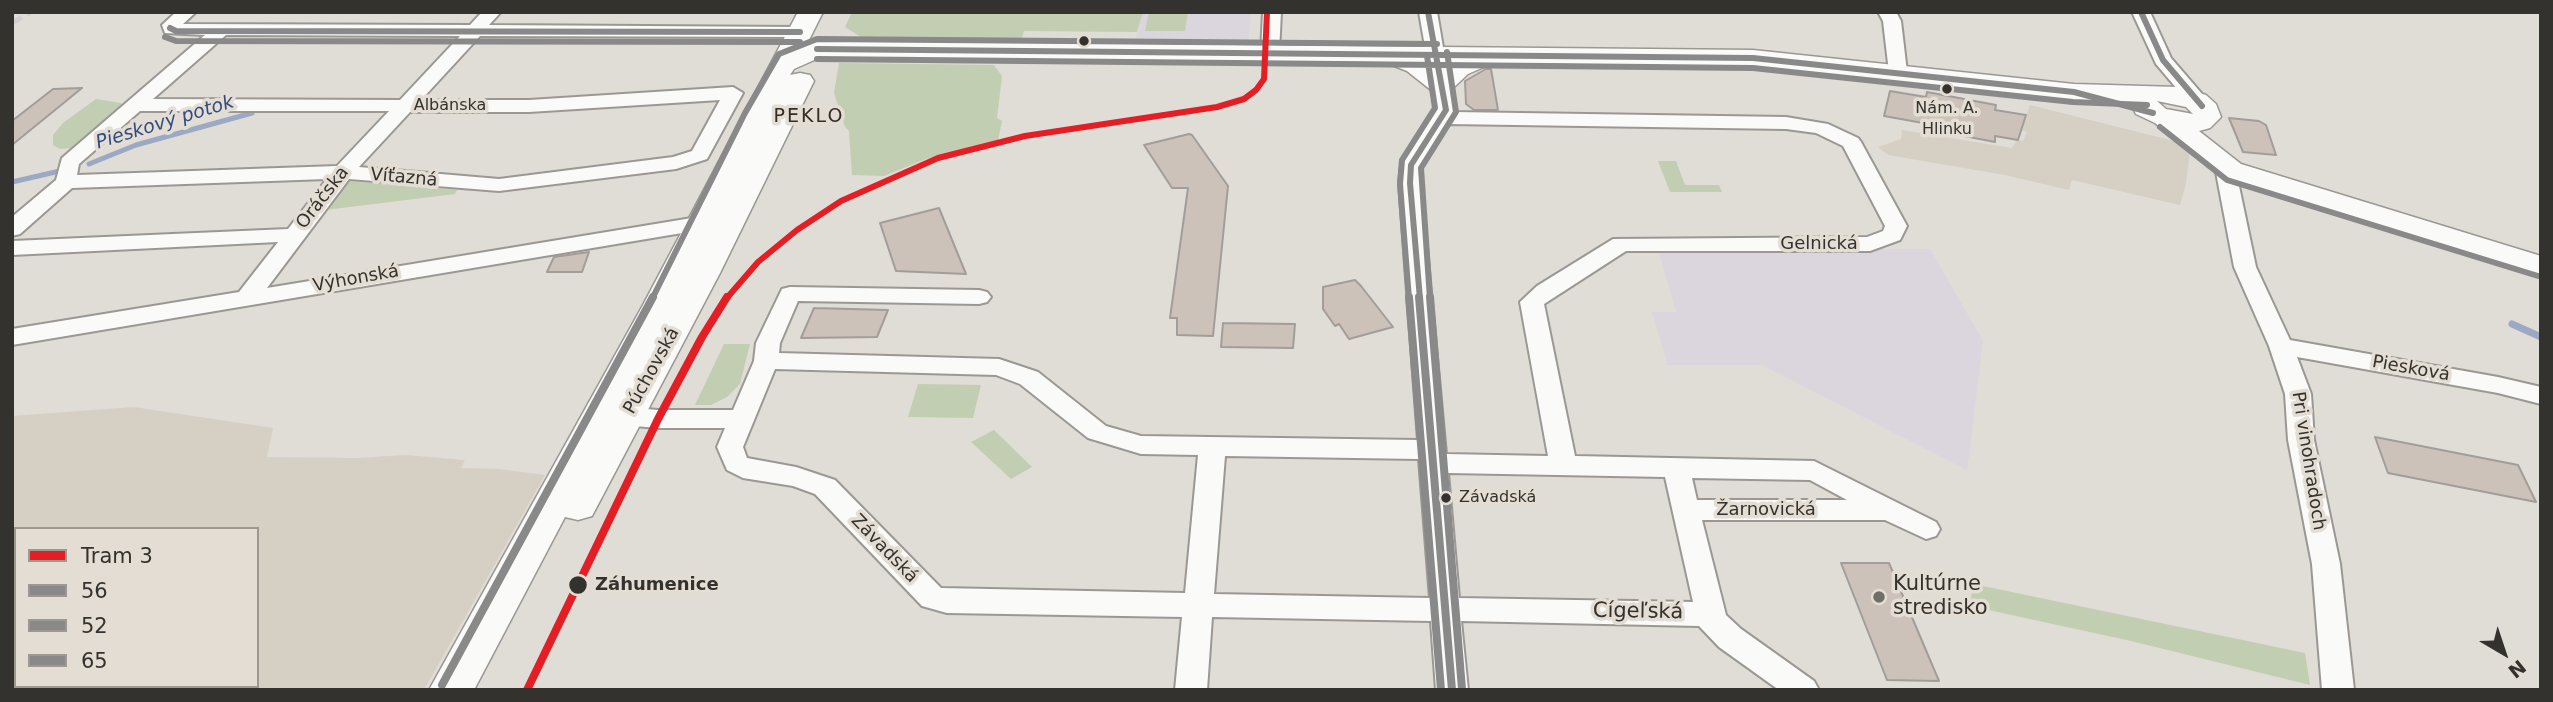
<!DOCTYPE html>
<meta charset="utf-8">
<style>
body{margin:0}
#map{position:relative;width:2553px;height:702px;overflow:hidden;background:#e0dcd6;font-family:"DejaVu Sans",sans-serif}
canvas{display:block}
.frame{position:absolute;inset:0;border:14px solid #34322e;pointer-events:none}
.legend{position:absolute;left:14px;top:527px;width:245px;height:161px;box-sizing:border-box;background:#e3ddd3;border:2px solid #9d9991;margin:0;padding:9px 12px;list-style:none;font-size:21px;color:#34322e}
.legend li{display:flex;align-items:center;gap:14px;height:35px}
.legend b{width:35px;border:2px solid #9d9991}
.north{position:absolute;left:2469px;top:618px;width:70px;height:70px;-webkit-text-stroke:5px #e3ddd3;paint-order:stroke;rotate:141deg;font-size:19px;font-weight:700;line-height:28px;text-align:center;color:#34322e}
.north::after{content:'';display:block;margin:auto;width:24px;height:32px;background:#34322e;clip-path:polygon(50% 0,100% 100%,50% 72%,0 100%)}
</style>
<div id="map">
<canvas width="2553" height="702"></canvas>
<div class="frame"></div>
<ul class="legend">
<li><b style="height:9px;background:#e31e24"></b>Tram 3</li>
<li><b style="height:9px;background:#898989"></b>56</li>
<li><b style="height:9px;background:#898989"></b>52</li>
<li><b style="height:9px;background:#898989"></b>65</li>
</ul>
<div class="north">N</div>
</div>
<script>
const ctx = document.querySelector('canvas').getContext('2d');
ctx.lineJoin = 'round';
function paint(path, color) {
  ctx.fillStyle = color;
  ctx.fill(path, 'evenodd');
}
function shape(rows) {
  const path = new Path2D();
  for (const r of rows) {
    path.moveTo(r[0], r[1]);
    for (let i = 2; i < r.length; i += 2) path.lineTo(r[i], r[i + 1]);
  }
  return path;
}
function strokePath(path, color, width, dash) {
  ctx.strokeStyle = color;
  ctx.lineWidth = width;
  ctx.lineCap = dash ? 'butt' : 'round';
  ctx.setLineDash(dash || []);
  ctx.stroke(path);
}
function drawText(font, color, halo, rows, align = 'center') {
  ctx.font = font + ' "DejaVu Sans",sans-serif';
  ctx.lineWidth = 7;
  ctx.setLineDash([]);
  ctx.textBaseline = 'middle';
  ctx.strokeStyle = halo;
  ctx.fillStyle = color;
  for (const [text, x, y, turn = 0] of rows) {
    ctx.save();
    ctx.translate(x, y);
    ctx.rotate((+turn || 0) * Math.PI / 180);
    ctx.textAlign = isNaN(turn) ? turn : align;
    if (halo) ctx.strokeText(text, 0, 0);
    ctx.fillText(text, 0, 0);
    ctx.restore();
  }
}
paint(shape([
 [2030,105,2186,144,2190,151,2186,183,2180,205,2072,180,2069,190,2005,175,1888,155,1878,147,1901,139,1902,130,2012,148,2017,140,2023,141,2027,132,2021,130],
 [134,407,273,428,267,457,357,458,406,455,465,460,461,468,499,469,545,475,424,690,12,690,12,416],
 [16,529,257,529,257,686,16,686]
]), '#d6cfc4');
paint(shape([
 [1143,12,1251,12,1248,42,1135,41],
 [1658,249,1930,249,1983,341,1967,470,1762,365,1668,365,1652,312,1676,312]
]), '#dbd5de');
paint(shape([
 [852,12,1143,12,1137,32,1024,31,1021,40,864,39,845,27],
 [1149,12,1188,12,1185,31,1145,31],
 [839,63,994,65,1002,76,997,118,1002,121,998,140,926,159,884,176,852,175,849,131,845,127,834,93],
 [96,99,121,103,122,108,75,148,60,149,53,145,53,135,63,123],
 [1658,161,1676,161,1685,185,1719,185,1722,192,1670,192],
 [347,181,457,190,455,194,325,210],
 [724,344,750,344,740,384,727,397,711,405,695,405],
 [918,384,981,385,973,418,908,417],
 [994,430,1032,467,1011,479,971,442],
 [1973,584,2305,653,2310,685,2131,641,1970,606]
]), '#c2ceb2');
strokePath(shape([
 [89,164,136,145,252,113],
 [12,182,64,170]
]), '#9ba9c4', 5);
strokePath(shape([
 [2512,324,2541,337]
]), '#9ba9c4', 7);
const building = shape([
 [1486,69,1491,69,1498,110,1474,110,1466,104,1465,81,1486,69],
 [82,88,12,145,12,121,53,89,82,88],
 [1890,91,1926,97,1927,92,1996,105,1995,110,2026,115,2018,140,1995,136,1995,142,1923,128,1923,123,1884,116,1890,91],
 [2229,118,2259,121,2266,125,2276,155,2243,152,2229,118],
 [1189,134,1192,135,1228,186,1213,336,1177,335,1177,318,1170,318,1188,188,1172,188,1144,145,1189,134],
 [939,208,966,274,896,271,880,223,939,208],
 [589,252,582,272,547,272,554,257,589,252],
 [1355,280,1361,286,1393,327,1349,339,1339,324,1335,326,1323,309,1323,287,1355,280],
 [814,308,888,310,877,337,801,338,814,308],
 [1223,323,1295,324,1293,348,1221,347,1223,323],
 [2375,437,2518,465,2536,502,2388,473,2375,437],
 [1841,563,1889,563,1939,681,1887,680,1841,563]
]);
paint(building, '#cdc2ba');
strokePath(building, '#a19d9a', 2);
const street = shape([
 [176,12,196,12,183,24,470,25,482,12,501,12,489,25,800,27,809,32,800,37,480,36,421,100,529,100,733,87,743,93,707,159,676,169,499,191,349,179,267,288,716,214,724,216,727,221,724,226,12,345,12,329,239,292,278,242,12,255,12,241,288,229,327,179,72,188,20,234,12,236,12,217,56,180,62,158,205,35,165,33,162,25,176,12],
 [226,35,460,36,400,100,153,99,226,35],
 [720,100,692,151,673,157,499,179,359,167,410,112,529,112,720,100],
 [140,111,389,111,337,166,77,175,79,164,140,111],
 [1263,12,1281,12,1279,53,1270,59,1261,53,1263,12],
 [1419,12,1437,12,1454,112,1786,117,1828,124,1858,138,1861,142,1907,226,1900,240,1870,251,1626,251,1544,304,1575,456,1814,461,1936,522,1940,529,1936,536,1926,539,1885,520,1702,520,1726,615,1741,629,1814,681,1819,690,1779,690,1719,647,1699,626,1461,621,1468,690,1436,690,1431,621,1212,617,1207,690,1175,690,1182,617,947,613,922,606,815,494,793,486,743,478,727,470,717,447,725,428,658,428,611,424,602,421,598,415,602,409,611,406,658,410,733,410,754,361,756,343,782,289,790,287,979,290,987,292,991,297,987,302,979,304,798,301,780,343,779,353,999,359,1038,372,1106,426,1141,436,1418,440,1399,183,1401,165,1436,110,1419,12],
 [1447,124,1786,129,1816,133,1843,146,1885,226,1883,231,1867,237,1613,239,1537,286,1520,302,1548,456,1446,454,1421,183,1421,165,1447,124],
 [775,369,996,375,1020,384,1088,438,1141,454,1198,455,1185,593,941,588,835,480,796,467,747,458,743,447,775,369],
 [1225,456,1419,459,1430,598,1214,594,1225,456],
 [1448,473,1665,477,1693,602,1459,598,1448,473],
 [1692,478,1810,480,1847,500,1697,500,1692,478],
 [1878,12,1896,12,1901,21,1907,72,1905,76,1891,76,1889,72,1883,21,1878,12],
 [2132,12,2150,12,2171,58,2209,102,2212,106,2209,110,2195,110,2156,64,2132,12],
 [2225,161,2232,163,2235,167,2256,267,2290,340,2498,377,2541,387,2541,404,2498,393,2297,357,2311,394,2314,440,2340,564,2354,690,2322,690,2312,564,2288,440,2285,394,2269,346,2234,267,2215,167,2218,163,2225,161]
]);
const secondary = shape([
 [798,12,823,12,807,44,817,41,1753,50,2074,84,2178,87,2206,95,2216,104,2221,117,2210,128,2199,131,2241,164,2541,256,2541,276,2221,176,2155,123,2136,114,2130,103,2074,100,1753,66,1493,63,1468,74,1451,90,1441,92,1431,90,1407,71,1384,62,821,57,794,69,790,75,800,73,810,75,814,81,720,273,592,516,578,520,565,517,474,690,429,690,643,305,798,12],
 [1430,63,1449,63,1440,71,1430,63],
 [2157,101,2186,107,2193,114,2166,109,2157,101]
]);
strokePath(street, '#9b9894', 4);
strokePath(secondary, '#9b9894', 3);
paint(street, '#fafaf9');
paint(secondary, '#fafaf9');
strokePath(shape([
 [12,23,31,12]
]), '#d0cfce', 4.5, [11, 6]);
strokePath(shape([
 [2141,12,2163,60,2202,106],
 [170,28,176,31,800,32],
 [817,49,1753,58,2074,92,2153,113],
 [1420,299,1410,183,1411,165,1446,110,1428,12]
]), '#898989', 6);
strokePath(shape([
 [1419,297,1452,690]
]), '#898989', 8);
strokePath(shape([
 [165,37,176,41,800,42],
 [817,59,1753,68,2073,102,2147,105],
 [2160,127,2227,180,2538,276],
 [1409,299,1400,184,1402,160,1435,108,1427,56]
]), '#898989', 6);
strokePath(shape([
 [1409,297,1441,690]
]), '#898989', 8);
strokePath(shape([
 [652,299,745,113,779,54,817,39,1437,44],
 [1430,299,1421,168,1456,112,1447,52]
]), '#898989', 6);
strokePath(shape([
 [1430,297,1462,689],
 [442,685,653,297]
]), '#898989', 8);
strokePath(shape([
 [726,299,758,262,797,230,841,201,938,158,1025,136,1217,107,1244,99,1256,90,1264,79,1267,12]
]), '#e31e24', 6);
strokePath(shape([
 [527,690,658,419,702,337,727,297]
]), '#e31e24', 8);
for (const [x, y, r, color] of [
 [1084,41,6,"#34322e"],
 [1947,89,6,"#34322e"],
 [1446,498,6,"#34322e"],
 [578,585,10,"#34322e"],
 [1879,597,7,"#706e69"]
]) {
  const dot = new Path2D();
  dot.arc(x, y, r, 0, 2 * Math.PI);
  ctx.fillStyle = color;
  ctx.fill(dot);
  strokePath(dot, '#e3ddd3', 2.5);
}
drawText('16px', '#34322e', '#e3ddd3', [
 ["Albánska",450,106]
]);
drawText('16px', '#34322e', '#e3ddd3', [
 ["Nám. A.",1947,109],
 ["Hlinku",1947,130],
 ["Závadská",1459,498,"left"]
]);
drawText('18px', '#34322e', '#e3ddd3', [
 ["Víťazná",404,178,5],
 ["Oráčska",323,198,-52],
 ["Gelnická",1819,244],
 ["Výhonská",356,279,-10],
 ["Piesková",2411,369,10],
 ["Púchovská",652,371,-61],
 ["Pri vinohradoch",2308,461,81],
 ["Žarnovická",1766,510],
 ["Závadská",884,549,46]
]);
drawText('bold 18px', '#34322e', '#e3ddd3', [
 ["Záhumenice",595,585]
], 'left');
ctx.letterSpacing = '2px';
drawText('19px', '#322d25', '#e3ddd3', [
 ["PEKLO",809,117]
]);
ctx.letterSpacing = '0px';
drawText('italic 19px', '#314c83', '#e3ddd3', [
 ["Pieskový potok",165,123,-17]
]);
drawText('21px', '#34322e', '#e3ddd3', [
 ["Kultúrne",1893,585],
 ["stredisko",1893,609]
], 'left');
drawText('21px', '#34322e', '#e3ddd3', [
 ["Cígeľská",1638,612,1]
]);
</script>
